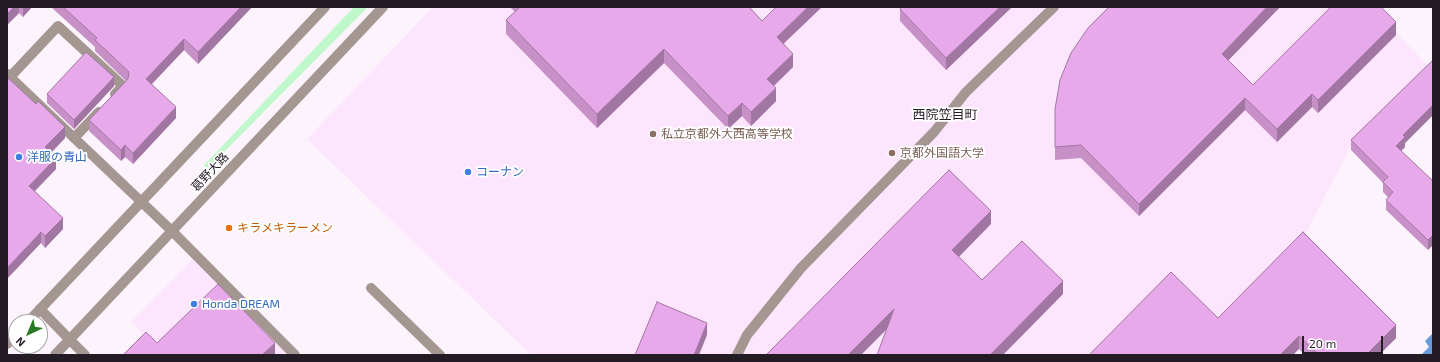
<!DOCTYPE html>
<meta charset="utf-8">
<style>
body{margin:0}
#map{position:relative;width:1440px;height:362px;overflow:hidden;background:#fcf3fc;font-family:"Exo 2",sans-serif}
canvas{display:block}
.frame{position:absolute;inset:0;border:8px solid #241c24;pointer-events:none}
.north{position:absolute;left:8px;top:314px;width:40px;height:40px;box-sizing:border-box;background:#fff;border:1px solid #a7a4a7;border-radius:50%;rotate:224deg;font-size:11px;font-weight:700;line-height:16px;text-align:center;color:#241c24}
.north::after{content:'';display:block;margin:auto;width:14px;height:18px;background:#287a25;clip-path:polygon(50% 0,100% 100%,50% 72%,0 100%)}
.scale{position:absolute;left:1302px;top:336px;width:81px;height:18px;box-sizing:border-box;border:2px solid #241c24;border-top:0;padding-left:5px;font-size:12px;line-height:14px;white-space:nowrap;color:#241c24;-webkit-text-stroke:3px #fff;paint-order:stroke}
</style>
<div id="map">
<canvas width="1440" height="362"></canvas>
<div class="frame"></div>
<div class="north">N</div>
<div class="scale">20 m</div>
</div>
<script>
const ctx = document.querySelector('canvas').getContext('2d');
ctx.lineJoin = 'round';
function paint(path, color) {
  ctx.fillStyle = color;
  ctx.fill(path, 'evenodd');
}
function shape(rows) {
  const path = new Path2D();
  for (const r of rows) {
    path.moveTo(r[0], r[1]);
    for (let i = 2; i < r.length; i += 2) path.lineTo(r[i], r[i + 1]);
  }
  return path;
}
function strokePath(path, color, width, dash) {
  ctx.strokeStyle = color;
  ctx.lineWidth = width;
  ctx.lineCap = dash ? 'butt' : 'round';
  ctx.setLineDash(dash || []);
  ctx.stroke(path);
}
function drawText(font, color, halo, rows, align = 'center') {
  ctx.font = font + ' "Exo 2","Noto Sans JP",sans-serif';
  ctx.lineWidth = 3.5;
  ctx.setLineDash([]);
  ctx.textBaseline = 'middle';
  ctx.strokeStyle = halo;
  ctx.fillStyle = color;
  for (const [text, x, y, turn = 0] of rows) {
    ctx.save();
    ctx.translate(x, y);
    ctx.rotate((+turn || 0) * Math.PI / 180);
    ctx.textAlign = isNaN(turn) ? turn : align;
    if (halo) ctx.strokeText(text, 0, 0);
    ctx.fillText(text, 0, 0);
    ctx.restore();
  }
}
paint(shape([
 [433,7,1372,7,1431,69,1349,149,1301,243,1218,331,1099,355,531,355,307,139],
 [194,258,290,355,163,355,131,322]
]), '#fde5fd');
paint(shape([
 [354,7,368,7,209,167,206,168,204,166,205,164],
 [32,346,39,346,31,355,24,355]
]), '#bff8ca');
paint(shape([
 [1433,333,1433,355,1421,355,1429,347,1425,341]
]), '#689cdb');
strokePath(shape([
 [10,77,58,26,123,86,115,94],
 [74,138,99,112],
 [371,288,440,355],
 [70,340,85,355]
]), '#a49691', 10);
strokePath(shape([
 [7,74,172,231,295,355],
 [40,309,70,340],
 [737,355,747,335,801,268,934,132,966,92,1054,7]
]), '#a49691', 10);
strokePath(shape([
 [28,322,325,7],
 [7,344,16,335],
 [55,355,383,7]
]), '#a49691', 10);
paint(shape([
 [7,7,32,7,23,17,19,13,7,25],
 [51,7,252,7,198,64,184,50,152,84,176,118,133,164,125,157,121,161,89,131,89,120,126,81,95,51,95,47],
 [510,7,749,7,784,43,793,67,774,86,776,101,751,126,742,116,728,129,664,63,597,128,506,34,506,20,515,12],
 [1012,7,946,70,900,21,900,9],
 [1109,7,1280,7,1228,60,1253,85,1396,35,1318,113,1312,107,1277,142,1245,110,1139,216,1081,158,1055,160,1055,109],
 [1433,60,1433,115,1405,143,1405,147,1401,151,1433,181,1428,250,1386,210,1386,200,1388,197,1383,192,1383,183,1351,150,1351,140],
 [7,77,65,138,51,153,56,169,35,191,63,229,45,248,41,243],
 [114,86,74,129,47,103,47,94],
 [1218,318,1396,338,1379,355,1305,355,1299,349]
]), '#c791c8');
paint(shape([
 [14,7,19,7,19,13,7,25,7,14],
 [23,7,32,7,23,17],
 [241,7,252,7,198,64,198,52],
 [808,7,822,7,777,50,777,37],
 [1000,7,1012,7,946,70,946,58],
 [1267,7,1280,7,1222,67,1222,54],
 [1396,22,1396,35,1318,113,1318,100],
 [184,39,184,50,146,90,146,79],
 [664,49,664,63,597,128,597,114],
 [793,54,793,67,767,92,767,79],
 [114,77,114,86,74,129,74,120],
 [776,88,776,101,751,126,751,112],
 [1312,94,1312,107,1277,142,1277,129],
 [1245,98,1245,110,1139,216,1139,204],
 [742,103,742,116,728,129,728,116],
 [1433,105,1433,115,1405,143,1405,147,1396,156,1396,146,1403,135],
 [176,107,176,118,133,164,133,153],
 [65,127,65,138,45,159,45,147],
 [125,145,125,157,121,161,121,150],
 [56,158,56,169,29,197,29,186],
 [991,211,991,224,952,264,952,250],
 [63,218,63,229,45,248,45,236],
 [41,232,41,243,7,279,7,268],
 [1433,235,1433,245,1428,250,1428,240],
 [1063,281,1063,294,1003,355,990,355],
 [894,309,894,322,861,355,848,355],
 [707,323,707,335,699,355,694,355],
 [1396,325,1396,338,1379,355,1366,355],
 [1299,336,1299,349,1293,355,1280,355],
 [275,343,275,354,274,355,262,355]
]), '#a276a3');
const building = shape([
 [7,7,14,7,7,14,7,7],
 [63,7,241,7,198,52,184,39,146,79,176,107,133,153,125,145,121,150,89,120,128,79,129,72,95,40,97,38,63,7],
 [520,7,749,7,762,21,776,7,808,7,777,37,793,54,767,79,776,88,751,112,742,103,728,116,664,49,597,114,506,20,520,7],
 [902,7,1000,7,946,58,900,9,902,7],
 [1109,7,1267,7,1222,54,1253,85,1331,7,1381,7,1396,22,1318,100,1312,94,1277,129,1245,98,1139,204,1081,145,1055,147,1055,109,1060,80,1071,53,1088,28,1109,7],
 [86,52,114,77,74,120,47,94,86,52],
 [1433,60,1433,105,1403,135,1405,137,1396,146,1433,181,1433,235,1428,240,1386,200,1393,192,1383,182,1388,177,1351,140,1433,60],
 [7,77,36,104,38,101,65,127,45,147,56,158,29,186,63,218,45,236,41,232,7,268,7,77],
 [949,170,991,211,952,250,982,280,1022,241,1063,281,990,355,877,355,894,309,848,355,766,355,949,170],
 [1303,232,1396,325,1366,355,1319,355,1299,336,1280,355,1089,355,1171,272,1218,318,1303,232],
 [218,284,275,343,262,355,123,355,146,332,157,343,218,284],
 [657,302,707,323,694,355,635,355,657,302]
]);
paint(building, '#e7a9e9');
strokePath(building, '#a276a3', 1);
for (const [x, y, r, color] of [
 [653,134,4,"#8d6e63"],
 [892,153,4,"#8d6e63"],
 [19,157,4,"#3f7fe0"],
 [468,172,4,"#3f7fe0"],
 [229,228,4,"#e8710a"],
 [194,304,4,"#3f7fe0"]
]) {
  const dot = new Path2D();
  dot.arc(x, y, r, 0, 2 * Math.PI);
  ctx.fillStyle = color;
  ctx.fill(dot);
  strokePath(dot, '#fff', 1.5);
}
drawText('12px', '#785e54', '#fff', [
 ["私立京都外大西高等学校",661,134],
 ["京都外国語大学",900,153]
], 'left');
drawText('12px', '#366cbe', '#fff', [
 ["洋服の青山",27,157],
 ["コーナン",476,172],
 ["Honda DREAM",202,304]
], 'left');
drawText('12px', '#241c24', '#fff', [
 ["葛野大路",210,172,-47]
]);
drawText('12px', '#c56008', '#fff', [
 ["キラメキラーメン",237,228]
], 'left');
drawText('13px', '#241c24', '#fff', [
 ["西院笠目町",945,115]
]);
</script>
